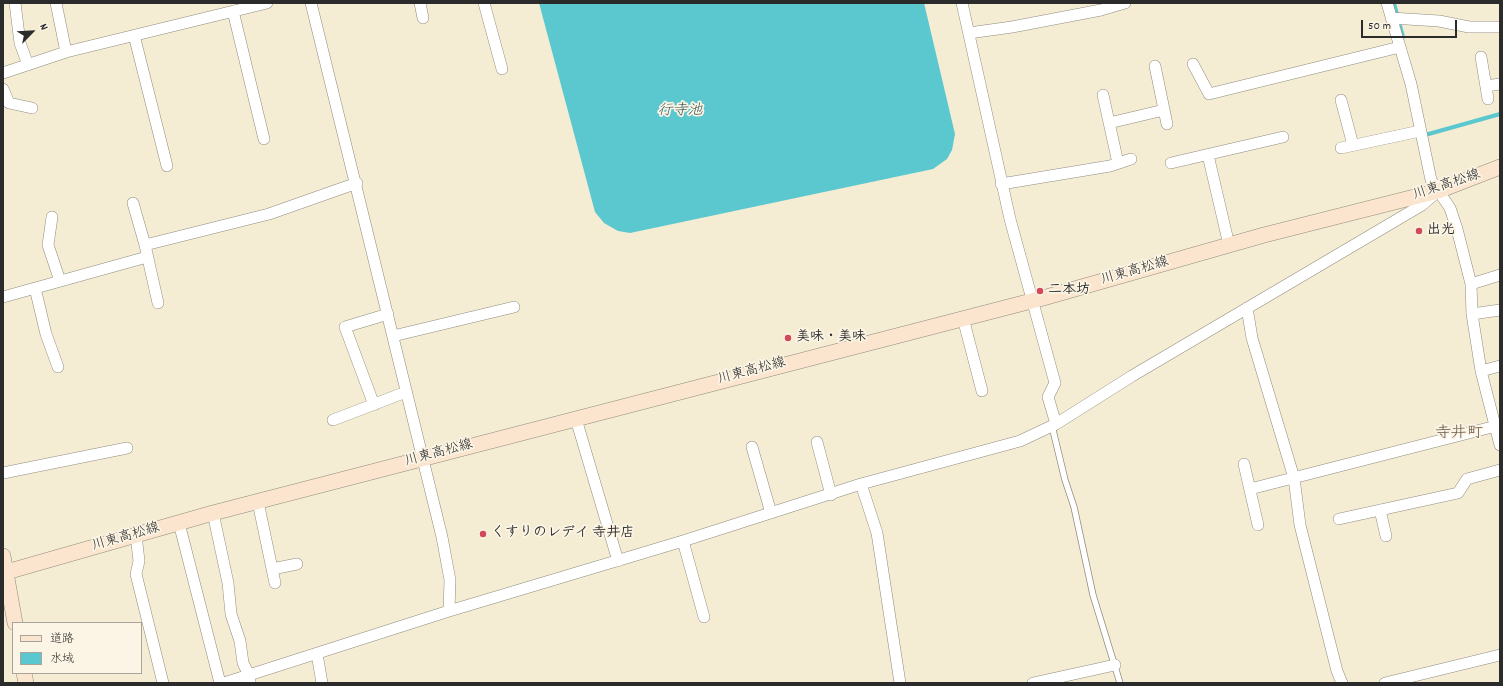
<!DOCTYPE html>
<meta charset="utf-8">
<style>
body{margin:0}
#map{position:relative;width:1503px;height:686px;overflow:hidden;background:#f4ecd3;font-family:Dekko,"Klee One",sans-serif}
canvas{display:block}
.frame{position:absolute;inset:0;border:4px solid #2b2b2b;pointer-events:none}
.legend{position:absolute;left:12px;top:622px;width:130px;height:52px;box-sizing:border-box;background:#fcf5e5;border:1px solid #a8a49b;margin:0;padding:5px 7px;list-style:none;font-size:12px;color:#2b2b2b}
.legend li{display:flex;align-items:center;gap:8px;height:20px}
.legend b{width:20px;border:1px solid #a8a49b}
.north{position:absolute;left:12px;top:12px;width:40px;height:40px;-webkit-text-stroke:3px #fcf5e5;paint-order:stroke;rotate:66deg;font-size:11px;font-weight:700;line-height:16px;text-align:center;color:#2b2b2b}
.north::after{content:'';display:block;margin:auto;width:14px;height:18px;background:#2b2b2b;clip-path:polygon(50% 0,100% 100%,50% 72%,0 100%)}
.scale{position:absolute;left:1361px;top:20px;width:96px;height:18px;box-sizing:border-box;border:2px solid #2b2b2b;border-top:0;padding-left:5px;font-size:12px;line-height:14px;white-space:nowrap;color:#2b2b2b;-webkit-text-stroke:3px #fcf5e5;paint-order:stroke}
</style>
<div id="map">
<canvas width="1503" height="686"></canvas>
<div class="frame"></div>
<ul class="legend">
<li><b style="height:5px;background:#fbe5cf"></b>道路</li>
<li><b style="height:11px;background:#5bc8cf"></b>水域</li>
</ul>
<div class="north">N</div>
<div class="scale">50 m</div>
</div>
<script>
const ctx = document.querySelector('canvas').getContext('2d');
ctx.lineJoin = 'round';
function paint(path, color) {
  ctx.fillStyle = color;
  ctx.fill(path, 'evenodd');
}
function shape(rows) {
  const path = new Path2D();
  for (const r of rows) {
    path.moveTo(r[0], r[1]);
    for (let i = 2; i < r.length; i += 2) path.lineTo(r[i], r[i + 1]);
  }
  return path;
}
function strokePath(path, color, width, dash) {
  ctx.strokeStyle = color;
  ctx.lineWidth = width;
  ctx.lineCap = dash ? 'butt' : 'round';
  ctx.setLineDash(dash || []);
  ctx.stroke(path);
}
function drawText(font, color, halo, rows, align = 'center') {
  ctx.font = font + ' Dekko,"Klee One",sans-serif';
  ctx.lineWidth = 3.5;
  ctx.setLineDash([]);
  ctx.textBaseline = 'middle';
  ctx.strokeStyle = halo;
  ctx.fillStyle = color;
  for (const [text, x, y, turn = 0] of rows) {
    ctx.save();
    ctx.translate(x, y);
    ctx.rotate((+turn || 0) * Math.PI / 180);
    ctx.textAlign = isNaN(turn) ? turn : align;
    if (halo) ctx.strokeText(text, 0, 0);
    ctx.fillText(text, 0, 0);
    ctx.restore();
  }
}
paint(shape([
 [539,3,924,3,955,134,952,150,947,159,933,169,630,233,618,231,604,223,595,212]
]), '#5bc8cf');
strokePath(shape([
 [1394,3,1403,37],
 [1425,132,1425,135,1500,114]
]), '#5bc8cf', 4);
const lane = shape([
 [1052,426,1065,480,1074,507,1093,595,1120,683]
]);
const street = shape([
 [15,3,20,43,28,65],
 [56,3,66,52],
 [311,3,442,537,450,580,449,611],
 [420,3,423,18],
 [484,3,502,69],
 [962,3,1010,219,1055,383,1048,397,1056,424],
 [1387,3,1411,84,1431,180,1450,208,1457,229,1471,284,1472,314,1481,371,1500,445],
 [233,11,264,139],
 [1391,18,1439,21,1469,27,1500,27],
 [969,33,1012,27,1101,10,1125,3],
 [134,35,167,166],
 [1481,57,1488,99],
 [1193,64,1209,94,1400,47],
 [1155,66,1167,124],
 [3,73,66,52,267,3],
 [1486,86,1500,84],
 [3,89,9,103,32,108],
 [1103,95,1118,163],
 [1341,100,1353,145],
 [1109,123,1164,110],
 [1341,148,1420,131],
 [1208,155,1229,245],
 [1171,163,1283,137],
 [1001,184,1110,166,1131,159],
 [133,203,145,245,158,303],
 [52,217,48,245,60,281],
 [145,245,269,214,357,183],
 [1471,284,1500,275],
 [35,288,46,334,58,367],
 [3,297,147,257],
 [1247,308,1252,338,1294,478,1300,525,1337,671,1342,683],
 [1472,314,1500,310],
 [963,318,982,391],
 [393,336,514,307],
 [1481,371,1500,366],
 [374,405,345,327,388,314],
 [576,419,618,561],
 [333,420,406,392],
 [817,442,831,495],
 [752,447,771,513],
 [1244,464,1258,525],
 [3,473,127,448],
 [861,484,877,533,900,683],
 [1250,489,1500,425],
 [258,502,275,583],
 [1380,510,1386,536],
 [213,513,228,583,231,614,240,641,243,663,249,675,250,682],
 [1339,519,1458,493,1467,479,1500,470],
 [179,523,220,683],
 [136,535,139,561,136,574,163,683],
 [683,541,704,617],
 [272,569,297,564],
 [317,654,322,683],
 [224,683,449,611,683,541,861,484,1020,441,1056,424,1132,376,1422,205,1436,193],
 [1033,683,1115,665],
 [1385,683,1500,655]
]);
const secondary = shape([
 [3,556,15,623],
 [3,573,213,513,1043,298,1264,235,1438,191,1500,167],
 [24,673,26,683]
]);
strokePath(lane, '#908c7f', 7);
strokePath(street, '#908c7f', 12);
strokePath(secondary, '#908c7f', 16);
strokePath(lane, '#fff', 5.5);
strokePath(street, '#fff', 11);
strokePath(secondary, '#fbe5cf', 15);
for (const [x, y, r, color] of [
 [1419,231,4,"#d1495b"],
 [1040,291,4,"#d1495b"],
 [788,338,4,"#d1495b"],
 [483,534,4,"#d1495b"]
]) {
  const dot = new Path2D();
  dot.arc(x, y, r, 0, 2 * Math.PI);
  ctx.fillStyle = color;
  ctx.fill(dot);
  strokePath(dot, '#fcf5e5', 1.5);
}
drawText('14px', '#2b2b2b', '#fcf5e5', [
 ["川東高松線",1447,186,-18],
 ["川東高松線",1135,272,-16],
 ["川東高松線",752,372,-15],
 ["川東高松線",439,454,-15],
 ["川東高松線",126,538,-16]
]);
drawText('bold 14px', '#2b2b2b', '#fcf5e5', [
 ["出光",1427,231],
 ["二本坊",1048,291],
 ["美味・美味",796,338],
 ["くすりのレデイ 寺井店",491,534]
], 'left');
drawText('italic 15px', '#395a5c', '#fcf5e5', [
 ["行寺池",680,112]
]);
drawText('16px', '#6c5a4a', '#fcf5e5', [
 ["寺井町",1459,435]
]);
</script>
